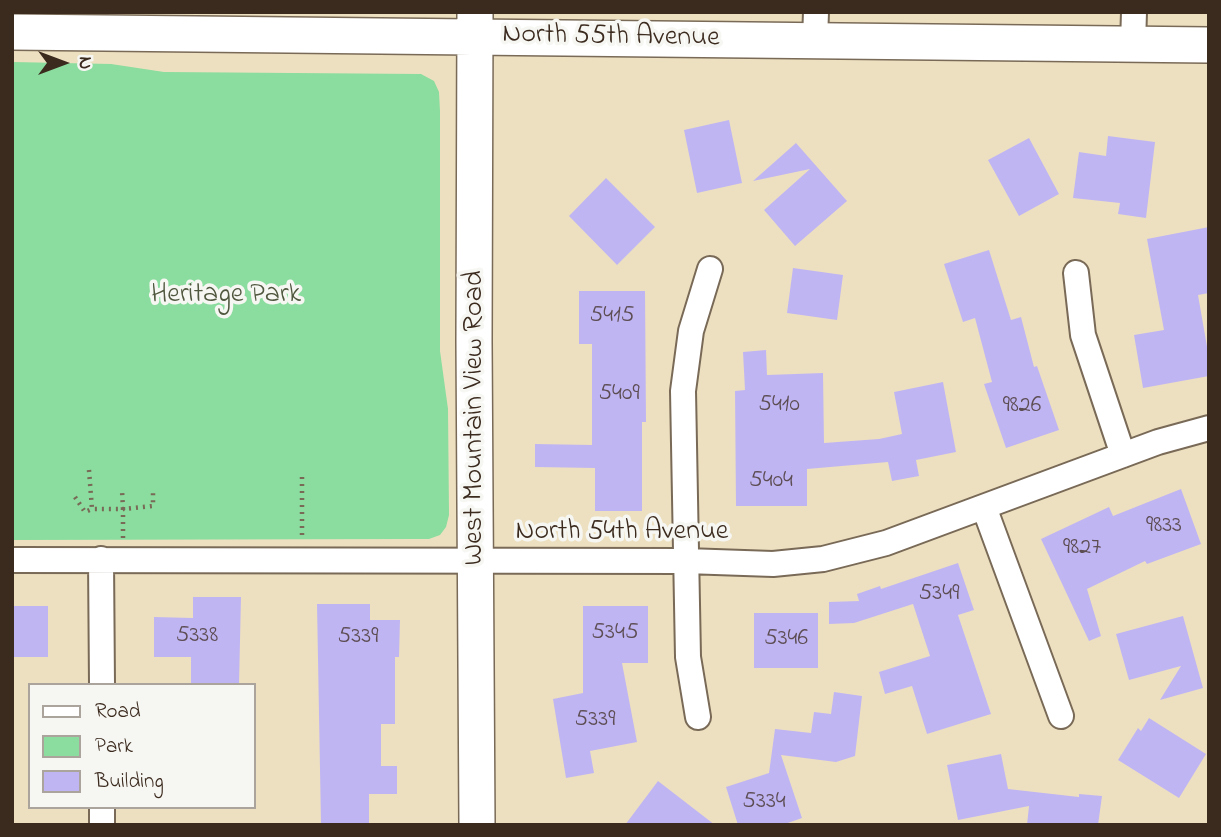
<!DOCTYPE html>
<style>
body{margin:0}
#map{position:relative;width:1221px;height:837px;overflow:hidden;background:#ede0c0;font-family:"Indie Flower",sans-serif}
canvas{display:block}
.frame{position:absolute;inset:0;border:14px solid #3b2a1e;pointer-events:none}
.legend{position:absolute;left:28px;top:683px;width:228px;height:126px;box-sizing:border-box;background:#f6f6f2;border:2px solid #aba49d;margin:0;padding:9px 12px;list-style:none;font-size:21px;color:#3b2a1e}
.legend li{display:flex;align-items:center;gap:14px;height:35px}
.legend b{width:35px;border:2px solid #aba49d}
.north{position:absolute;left:28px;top:28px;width:70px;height:70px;-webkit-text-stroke:5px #f6f6f2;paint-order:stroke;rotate:90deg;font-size:19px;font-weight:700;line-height:28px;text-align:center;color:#3b2a1e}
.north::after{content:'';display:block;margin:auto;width:24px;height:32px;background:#3b2a1e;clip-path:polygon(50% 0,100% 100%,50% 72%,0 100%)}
</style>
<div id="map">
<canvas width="1221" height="837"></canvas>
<div class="frame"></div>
<ul class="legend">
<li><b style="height:9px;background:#fff"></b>Road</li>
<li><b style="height:19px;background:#8add9e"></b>Park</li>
<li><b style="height:19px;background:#c0b5f3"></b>Building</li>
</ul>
<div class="north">N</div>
</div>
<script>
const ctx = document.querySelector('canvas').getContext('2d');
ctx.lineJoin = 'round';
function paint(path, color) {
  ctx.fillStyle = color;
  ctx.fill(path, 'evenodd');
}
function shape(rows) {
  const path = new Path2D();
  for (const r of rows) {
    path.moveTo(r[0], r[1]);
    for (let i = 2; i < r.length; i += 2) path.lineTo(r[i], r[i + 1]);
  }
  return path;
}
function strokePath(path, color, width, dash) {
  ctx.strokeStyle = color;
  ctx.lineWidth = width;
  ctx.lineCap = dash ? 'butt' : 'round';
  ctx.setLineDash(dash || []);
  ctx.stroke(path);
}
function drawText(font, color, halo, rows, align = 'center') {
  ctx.font = font + ' "Indie Flower",sans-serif';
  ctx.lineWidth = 7;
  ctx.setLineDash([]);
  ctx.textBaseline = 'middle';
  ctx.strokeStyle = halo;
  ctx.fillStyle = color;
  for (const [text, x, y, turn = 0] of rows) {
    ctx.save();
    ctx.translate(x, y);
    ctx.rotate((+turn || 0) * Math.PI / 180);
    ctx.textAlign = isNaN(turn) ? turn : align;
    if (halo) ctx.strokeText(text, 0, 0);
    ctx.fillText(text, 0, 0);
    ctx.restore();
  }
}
paint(shape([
 [12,62,111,64,164,72,421,74,434,81,439,92,440,111,440,351,448,409,449,515,446,527,440,535,429,539,413,539,12,540]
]), '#8add9e');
paint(shape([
 [729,120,742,183,697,193,684,130],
 [1108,136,1155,142,1146,218,1118,214,1120,203,1073,198,1079,152,1106,156],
 [1029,138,1059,194,1019,216,988,160],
 [796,143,847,201,795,246,764,210,810,169,753,181],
 [606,178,655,227,617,265,569,216],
 [1209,227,1209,293,1198,295,1209,358,1209,376,1143,388,1134,335,1164,330,1147,239],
 [989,250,1011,320,1021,317,1034,367,1037,366,1059,430,1006,448,984,384,992,382,975,318,963,322,944,264],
 [793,268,843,275,837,320,787,313],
 [579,291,645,291,646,422,642,422,642,511,595,511,595,468,535,467,535,444,592,445,592,344,579,344],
 [766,350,767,375,823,373,824,443,879,439,902,434,894,392,943,382,956,452,916,460,919,476,892,481,888,462,807,469,807,506,736,506,735,391,745,390,743,352],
 [1181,489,1201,544,1147,564,1145,561,1087,589,1101,636,1089,641,1041,539,1109,507,1113,516],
 [958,563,974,610,958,615,991,714,927,734,912,686,885,694,879,672,930,656,913,604,854,623,829,624,829,602,859,601,857,594,880,586,881,589],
 [193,597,241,597,239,685,191,685,191,657,154,657,154,617,193,618],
 [317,604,370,604,370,620,400,620,399,657,395,657,395,724,381,724,381,766,397,766,397,794,369,794,369,825,321,825],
 [12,606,48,606,48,657,12,657],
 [583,606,648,606,648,663,622,663,637,742,590,751,594,773,566,778,553,699,583,693],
 [754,613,818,613,818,668,754,668],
 [1183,616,1203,688,1160,700,1181,666,1129,680,1116,634],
 [834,692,862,696,855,756,836,762,781,755,802,818,782,825,738,825,726,787,769,773,775,729,811,733,814,712,831,714],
 [1149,718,1206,754,1179,798,1118,760,1138,728,1141,731],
 [1001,754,1008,789,1079,797,1079,794,1102,796,1098,825,1027,825,1029,806,958,820,947,765],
 [658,781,715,825,625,825]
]), '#c0b5f3');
const street = shape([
 [815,40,816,12],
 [1133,44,1134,12],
 [1076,273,1083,335,1123,455],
 [984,507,1061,716],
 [101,559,102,685],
 [12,560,686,561,773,564,823,559,886,543,1158,442,1209,428],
 [698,717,688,657,683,391,691,331,710,269],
 [102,807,102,825]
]);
const secondary = shape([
 [475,13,474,341,477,825],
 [12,32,1209,45]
]);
strokePath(street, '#796a57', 28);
strokePath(secondary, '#796a57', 38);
strokePath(shape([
 [89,470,92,509,123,509,122,490],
 [75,497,85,512,92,509],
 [302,535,302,476],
 [123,538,123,509,153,506,153,490]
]), '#796a57', 4.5, [2, 5]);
strokePath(street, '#fff', 24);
strokePath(secondary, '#fff', 35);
drawText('24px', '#5c4d53', null, [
 ["5415",612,317],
 ["5409",619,395],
 ["5410",779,406],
 ["9826",1022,407],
 ["5404",771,482],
 ["9833",1164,527],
 ["9827",1082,549],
 ["5349",939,595],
 ["5345",615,634],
 ["5338",197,637],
 ["5339",358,638],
 ["5346",786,640],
 ["5339",595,721],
 ["5334",764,803]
]);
drawText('28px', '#3b2a1e', '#f6f6f2', [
 ["North 55th Avenue",611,38,1],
 ["West Mountain View Road",476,418,-90],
 ["North 54th Avenue",622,533]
]);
drawText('28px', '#4f573e', '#f6f6f2', [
 ["Heritage Park",226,296]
]);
</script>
